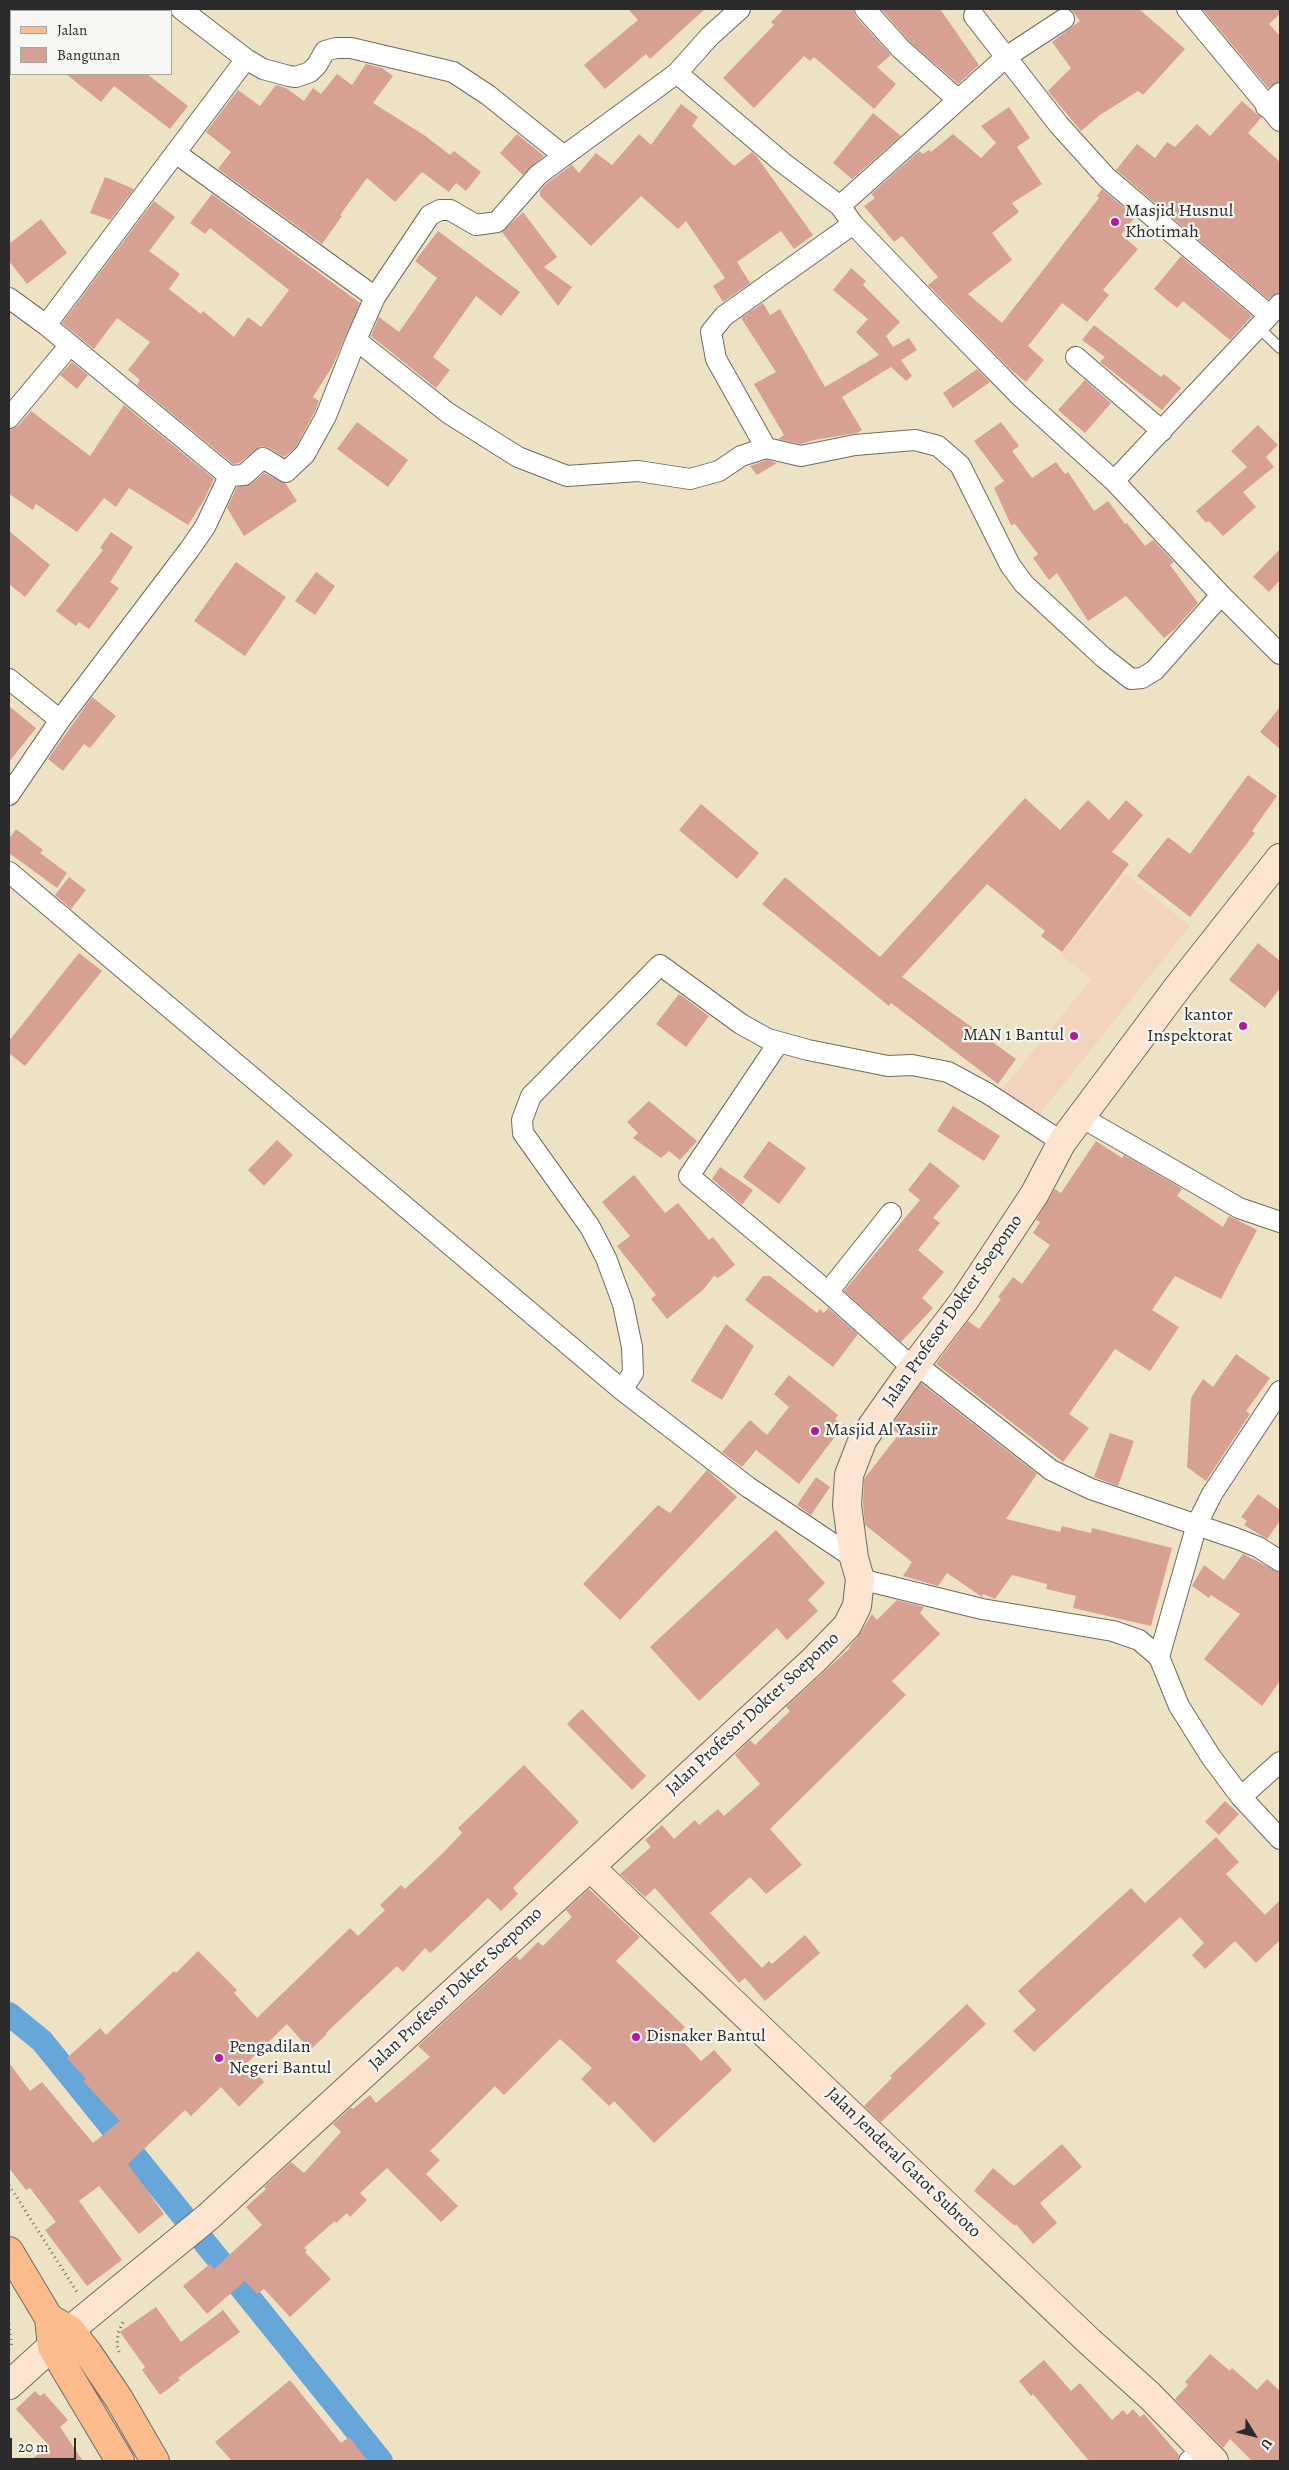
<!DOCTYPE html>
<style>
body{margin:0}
#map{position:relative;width:1289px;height:2470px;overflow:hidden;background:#ede2c4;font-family:Alegreya,serif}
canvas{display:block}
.frame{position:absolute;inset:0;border:10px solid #2b2b2b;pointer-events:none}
.legend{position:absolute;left:10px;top:10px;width:162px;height:65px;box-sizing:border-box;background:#f6f6f2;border:1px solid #a5a5a2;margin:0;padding:6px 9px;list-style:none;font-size:15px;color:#2b2b2b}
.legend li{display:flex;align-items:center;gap:10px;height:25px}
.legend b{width:25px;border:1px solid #a5a5a2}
.north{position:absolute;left:1229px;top:2410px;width:50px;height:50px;-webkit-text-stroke:4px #f6f6f2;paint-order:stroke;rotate:126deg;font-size:14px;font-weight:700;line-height:20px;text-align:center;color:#2b2b2b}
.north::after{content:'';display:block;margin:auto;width:18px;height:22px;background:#2b2b2b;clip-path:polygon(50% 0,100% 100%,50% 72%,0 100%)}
.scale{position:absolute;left:10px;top:2438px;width:66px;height:22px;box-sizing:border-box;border:2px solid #2b2b2b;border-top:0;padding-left:6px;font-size:15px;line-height:18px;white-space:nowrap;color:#2b2b2b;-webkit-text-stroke:4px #f6f6f2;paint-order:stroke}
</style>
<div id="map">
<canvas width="1289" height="2470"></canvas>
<div class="frame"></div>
<ul class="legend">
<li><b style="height:6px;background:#fbbb8d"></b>Jalan</li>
<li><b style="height:14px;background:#d6a192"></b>Bangunan</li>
</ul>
<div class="north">U</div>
<div class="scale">20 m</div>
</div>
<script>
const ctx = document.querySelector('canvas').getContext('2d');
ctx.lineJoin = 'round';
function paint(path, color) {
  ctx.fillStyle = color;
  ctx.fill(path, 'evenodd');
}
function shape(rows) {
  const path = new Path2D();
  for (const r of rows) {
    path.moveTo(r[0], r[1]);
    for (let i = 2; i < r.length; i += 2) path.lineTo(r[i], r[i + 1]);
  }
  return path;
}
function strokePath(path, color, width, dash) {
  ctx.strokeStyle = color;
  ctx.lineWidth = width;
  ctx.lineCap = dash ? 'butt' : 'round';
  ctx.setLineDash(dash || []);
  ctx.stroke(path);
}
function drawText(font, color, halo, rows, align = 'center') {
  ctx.font = font + ' Alegreya,serif';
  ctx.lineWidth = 4.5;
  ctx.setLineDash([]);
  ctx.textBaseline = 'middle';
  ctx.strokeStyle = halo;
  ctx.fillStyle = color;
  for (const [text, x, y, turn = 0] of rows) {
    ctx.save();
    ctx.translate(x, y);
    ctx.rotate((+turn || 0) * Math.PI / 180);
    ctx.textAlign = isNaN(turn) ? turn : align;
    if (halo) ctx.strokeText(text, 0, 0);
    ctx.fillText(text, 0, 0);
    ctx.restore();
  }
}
paint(shape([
 [1126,874,1190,926,1035,1120,1000,1092,1091,979,1061,955]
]), '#f2d4be');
strokePath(shape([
 [9,2014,42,2041,381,2461]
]), '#67a6d9', 24);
paint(shape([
 [628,9,705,9,650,59,646,54,605,89,584,65,638,20],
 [784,9,853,9,856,17,891,55,877,67,896,84,874,109,814,57,810,61,804,56,754,108,723,78,774,25,771,22],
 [881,9,940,9,979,65,958,84,909,41],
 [1071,9,1139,9,1185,49,1143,95,1138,91,1100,115,1081,131,1048,91,1071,68,1052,42,1080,21],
 [1205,9,1280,9,1280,14,1269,24,1280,36,1280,81,1268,88,1203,10],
 [366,64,382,68,393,76,373,103,424,135,450,155,454,151,481,172,466,191,456,183,449,192,422,172,395,202,367,178,340,215,342,216,322,244,218,169,231,152,206,132,238,90,260,106,276,85,286,88,304,101,313,88,321,94,337,74,352,85],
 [66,74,147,74,188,106,170,129,114,86,101,102],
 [1242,101,1261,118,1248,133,1280,162,1280,292,1268,299,1116,170,1137,144,1155,158,1167,142,1175,147,1197,124,1210,136],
 [681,104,698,117,692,126,734,166,752,152,757,157,813,235,794,249,781,231,737,262,750,283,723,302,713,286,725,278,686,221,678,229,641,196,591,246,540,196,540,191,546,184,572,165,579,173,596,153,612,165,639,134,651,145],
 [1009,107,1030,138,1017,147,1042,184,1012,203,1019,212,992,233,1012,260,968,294,1002,323,1099,198,1097,196,1102,189,1135,217,1121,235,1138,249,1103,290,1109,295,1087,322,1062,303,1028,346,1044,360,1026,382,1010,369,928,285,938,277,902,236,894,242,864,206,875,198,871,194,919,151,923,154,929,150,931,152,953,134,981,158,996,143,981,126],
 [873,113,901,136,852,179,833,163],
 [517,134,544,156,523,175,500,153],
 [105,177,134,189,110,220,90,213],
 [212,194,360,303,332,367,313,397,319,401,315,411,296,447,284,457,269,448,261,446,239,463,233,464,137,385,140,380,128,370,150,342,117,318,94,349,62,323,154,201,175,217,149,251,180,274,169,289,201,314,203,311,234,337,248,317,261,327,289,290,210,228,205,234,190,223],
 [523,212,557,257,544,267,572,287,558,306,502,232],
 [41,219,67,253,27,284,9,261,9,244],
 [438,231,520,292,501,316,476,296,433,357,450,370,436,388,371,336,379,317,399,332,437,278,415,261],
 [1181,256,1252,316,1230,340,1183,301,1177,308,1154,289],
 [851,268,866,281,863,285,900,322,886,336,893,347,909,338,917,350,901,360,912,376,906,381,891,367,842,397,862,430,857,433,814,440,801,444,778,439,784,435,754,384,776,372,741,318,763,303,770,315,780,309,825,387,879,355,856,332,868,319,833,290],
 [1094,325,1161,377,1164,374,1181,388,1162,410,1100,362,1105,357,1082,340],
 [72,362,88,375,77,389,60,375],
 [977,369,990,382,953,408,943,393],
 [1085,380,1111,403,1085,433,1058,410],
 [124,405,214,479,204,500,188,525,129,488,116,507,104,498,77,532,36,504,33,510,9,494,9,430,18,426,31,411,90,456],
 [357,422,408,460,388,487,337,449],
 [1001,422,1019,446,1012,451,1032,478,1056,462,1065,474,1068,472,1094,511,1108,501,1125,524,1127,523,1145,546,1153,540,1174,562,1170,565,1198,603,1175,629,1164,638,1126,596,1088,621,1057,573,1049,580,1033,558,1038,554,1015,524,1011,525,994,488,1004,481,974,441],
 [1258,425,1278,445,1266,457,1274,467,1243,492,1256,507,1223,536,1209,521,1206,523,1196,511,1247,467,1231,451],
 [767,460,777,463,757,475,750,466],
 [264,473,286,484,297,501,244,536,227,508,237,487,251,484],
 [9,531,50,565,25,597,9,584],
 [111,532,133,547,110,582,119,588,89,629,79,622,76,626,56,611,103,550,100,548],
 [1280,549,1280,580,1269,592,1253,577],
 [236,562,286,597,245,656,194,621],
 [316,572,335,586,315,615,295,601],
 [92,697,116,716,90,748,84,744,63,771,48,759],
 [9,706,36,728,9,762],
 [1280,707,1280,749,1260,732],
 [1248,775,1277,796,1252,831,1255,833,1190,917,1137,876,1168,837,1190,854],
 [1025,798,1060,830,1088,800,1109,820,1126,800,1143,815,1112,852,1129,864,1062,952,1041,936,1045,931,987,884,902,977,1016,1059,998,1084,891,1003,889,1006,762,904,785,877,880,957],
 [701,804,759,853,737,879,679,830],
 [16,829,43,850,40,853,67,873,57,888,9,853,9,839],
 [69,877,86,890,71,909,55,895],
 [1258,943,1280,961,1280,988,1265,1008,1229,980],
 [79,953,102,971,25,1066,9,1053,9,1041],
 [679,994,709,1016,686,1047,656,1024],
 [649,1101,697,1141,680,1160,669,1151,661,1158,633,1138,638,1133,627,1122],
 [953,1106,1000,1136,984,1161,937,1131],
 [277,1140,293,1155,264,1186,248,1170],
 [769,1141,806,1168,779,1204,743,1177],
 [1096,1141,1122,1158,1124,1155,1176,1185,1182,1189,1177,1196,1223,1227,1229,1216,1257,1230,1221,1299,1175,1276,1152,1310,1179,1327,1150,1371,1115,1349,1069,1414,1089,1428,1063,1462,936,1364,968,1321,979,1329,1001,1299,998,1297,1013,1277,1022,1284,1050,1245,1033,1233,1040,1222,1036,1220,1055,1189,1061,1193],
 [930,1162,960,1186,933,1218,940,1223,918,1250,944,1272,922,1298,933,1308,901,1342,844,1291,920,1200,908,1190],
 [720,1167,753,1190,742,1205,712,1179],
 [634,1175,665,1213,678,1203,709,1240,713,1237,735,1265,718,1278,714,1276,703,1290,667,1319,651,1299,656,1295,617,1246,630,1236,602,1202],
 [763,1276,770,1276,817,1313,820,1309,824,1313,828,1308,858,1334,833,1367,745,1300],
 [726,1324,754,1346,722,1400,691,1381],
 [1236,1354,1270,1378,1246,1411,1250,1414,1206,1481,1187,1467,1191,1398,1203,1379,1213,1387],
 [789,1375,838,1415,835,1419,843,1426,799,1484,756,1450,742,1467,722,1452,750,1420,767,1435,789,1407,774,1394],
 [921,1383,1037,1474,1006,1519,1060,1532,1062,1526,1091,1533,1092,1528,1172,1548,1151,1626,1073,1608,1076,1596,1046,1589,1047,1584,1012,1575,995,1599,983,1594,982,1597,947,1573,938,1586,903,1576,912,1562,865,1525,863,1504,864,1479,899,1434,890,1428],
 [1110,1433,1134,1441,1118,1486,1094,1477],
 [707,1470,737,1497,620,1620,583,1584,658,1505,670,1513],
 [816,1477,830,1487,811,1515,797,1505],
 [1258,1494,1280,1510,1280,1521,1267,1539,1244,1525,1247,1521,1241,1517],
 [776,1530,825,1583,808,1600,818,1611,787,1640,777,1628,699,1701,650,1647],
 [1243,1554,1280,1573,1280,1681,1262,1706,1204,1659,1240,1614,1211,1595,1209,1598,1192,1586,1204,1565,1224,1580],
 [897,1600,924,1607,920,1613,940,1634,892,1681,906,1695,770,1829,802,1865,766,1894,750,1877,710,1913,762,1968,769,1961,772,1964,805,1935,820,1953,765,2001,745,1978,739,1983,655,1888,645,1897,620,1874,651,1847,645,1840,662,1825,674,1839,695,1820,699,1825,718,1809,724,1816,760,1784,735,1755,750,1740,755,1745,790,1711,786,1707,850,1648,849,1647,858,1637,872,1614,877,1620],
 [582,1709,646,1776,632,1790,567,1724],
 [524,1765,579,1822,513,1888,518,1894,501,1911,488,1898,435,1949,430,1953,425,1948,403,1972,397,1966,326,2033,327,2034,310,2050,287,2024,247,2063,264,2082,239,2107,221,2087,191,2116,185,2110,128,2164,164,2214,139,2234,99,2186,79,2201,122,2260,87,2286,45,2230,56,2222,30,2188,26,2190,9,2168,9,2063,30,2091,42,2082,93,2143,120,2121,83,2081,86,2079,67,2058,100,2028,106,2035,174,1971,176,1973,198,1951,237,1990,234,1993,257,2018,350,1928,358,1936,385,1910,380,1905,401,1885,405,1889,443,1853,462,1833,458,1828],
 [1225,1801,1239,1814,1219,1835,1205,1822],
 [1216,1837,1239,1862,1226,1874,1265,1915,1280,1900,1280,1940,1256,1963,1235,1941,1205,1969,1192,1955,1204,1943,1180,1917,1034,2052,1013,2031,1036,2010,1018,1991,1131,1888,1145,1903],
 [589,1889,640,1937,616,1961,685,2027,677,2035,701,2061,714,2050,732,2070,654,2143,614,2101,609,2106,581,2079,592,2068,560,2039,504,2095,495,2086,430,2151,440,2160,426,2174,458,2206,441,2222,387,2168,360,2193,367,2200,350,2217,347,2213,336,2223,335,2221,304,2248,307,2250,305,2252,331,2279,290,2317,264,2289,257,2294,245,2281,207,2314,183,2286,210,2264,214,2269,262,2225,246,2207,266,2189,264,2187,291,2162,304,2173,341,2132,333,2124,351,2107,353,2109,370,2095,376,2103,430,2057,418,2046,516,1956,520,1960,538,1942,543,1946,572,1917,566,1910],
 [967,2004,986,2024,881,2122,864,2106,892,2078,890,2076],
 [1062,2144,1082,2167,1040,2203,1057,2223,1033,2244,1016,2224,1015,2226,974,2191,993,2168,1014,2186],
 [156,2307,181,2342,223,2310,240,2332,178,2378,180,2380,160,2395,142,2370,145,2367,120,2332],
 [1210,2354,1230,2371,1232,2368,1257,2390,1267,2379,1280,2391,1280,2461,1252,2461,1230,2439,1223,2448,1175,2399,1188,2385,1185,2382],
 [1044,2360,1071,2391,1080,2383,1112,2420,1123,2410,1127,2415,1133,2409,1140,2417,1144,2414,1179,2455,1177,2461,1089,2461,1033,2394,1031,2396,1019,2381],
 [290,2380,341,2443,349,2437,368,2461,232,2461,215,2442],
 [35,2391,40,2396,44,2393,68,2420,60,2427,83,2461,28,2461,50,2447,16,2409]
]), '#d6a192');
const service = shape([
 [1258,327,1280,348]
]);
const minor = shape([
 [181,9,246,59,263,69,289,76,296,77,310,72,317,65,325,51,336,48,351,48,453,72,488,95,564,156],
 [865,9,901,49,958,100],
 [1187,9,1280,121],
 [974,16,1059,125,1106,177,1269,315],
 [677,73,782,162,840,206,853,224,925,299,1019,395,1114,481,1221,595,1280,654],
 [1266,107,1280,93],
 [177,154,375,297,356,340],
 [840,206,1006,57,1064,19],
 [375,297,430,215,440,210,450,210,476,225,497,222,538,175,677,73,710,36,740,9],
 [9,298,46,325,229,476],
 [46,325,246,59],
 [1076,357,1162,431],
 [9,418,70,345],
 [766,448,716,359,711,332,724,316,853,224],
 [1114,481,1280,304],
 [9,679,60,720],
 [9,795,60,720,189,550,205,527,229,476,244,475,263,458,286,472,305,454,326,416,356,340,448,413,518,457,567,476,638,471,690,479,719,471,741,456,766,448,801,456,855,445,915,440,938,446,960,465,1010,565,1024,584,1103,657,1131,679,1142,678,1155,670,1221,595],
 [9,872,622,1390,748,1487,854,1558],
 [779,1042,689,1176,828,1292,913,1368],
 [1081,1117,1239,1208,1280,1222],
 [828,1292,891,1213],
 [916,1364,1051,1470,1091,1489,1235,1538,1258,1547,1280,1561],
 [622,1390,633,1373,632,1347,623,1304,606,1258,590,1227,523,1133,522,1120,531,1096,660,965,741,1024,768,1039,808,1050,888,1066,912,1065,948,1072,987,1093,1062,1142],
 [860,1579,982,1609,1113,1631,1139,1640,1159,1657,1179,1706,1211,1757,1241,1797,1280,1839],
 [1159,1657,1197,1524,1212,1494,1280,1391],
 [1241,1797,1280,1762],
 [1189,2461,1204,2449]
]);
const secondary = shape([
 [590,1867,1090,2342,1149,2395,1214,2461],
 [9,2385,70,2330,208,2217,590,1867,814,1660,847,1626,857,1606,860,1579,854,1558,847,1505,849,1475,863,1439,913,1368,964,1301,1034,1195,1062,1142,1178,987,1280,858]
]);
const primary = shape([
 [9,2251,49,2318,52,2347,120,2461],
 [49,2318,70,2330,88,2353,119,2399,155,2461]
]);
strokePath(service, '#6f6b61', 12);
strokePath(minor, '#6f6b61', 22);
strokePath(secondary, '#6f6b61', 30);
strokePath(primary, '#6f6b61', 30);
strokePath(shape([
 [9,2185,77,2292],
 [9,2324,12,2349],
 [119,2352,117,2345,118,2333,124,2320]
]), '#6f6b61', 3, [1, 4]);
strokePath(service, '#fff', 10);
strokePath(minor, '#fff', 20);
strokePath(secondary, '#fde4d1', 28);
strokePath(primary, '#fbbb8d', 28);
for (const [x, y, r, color] of [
 [1115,222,5,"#b5179e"],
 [1243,1026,5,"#b5179e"],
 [1074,1036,5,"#b5179e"],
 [815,1431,5,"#b5179e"],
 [636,2037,5,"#b5179e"],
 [219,2058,5,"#b5179e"]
]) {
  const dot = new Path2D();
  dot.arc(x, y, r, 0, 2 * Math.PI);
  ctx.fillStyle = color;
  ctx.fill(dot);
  strokePath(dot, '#f6f6f2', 2);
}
drawText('18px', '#2b2b2b', '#f6f6f2', [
 ["Masjid Husnul",1125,212],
 ["Khotimah",1125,233],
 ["kantor",1233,1016,"right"],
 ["Inspektorat",1233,1037,"right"],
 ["MAN 1 Bantul",1064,1036,"right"],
 ["Masjid Al Yasiir",825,1431],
 ["Disnaker Bantul",646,2037],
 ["Pengadilan",229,2048],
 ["Negeri Bantul",229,2069]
], 'left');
drawText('18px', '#2b2b2b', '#f6f6f2', [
 ["Jalan Profesor Dokter Soepomo",953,1311,-55],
 ["Jalan Profesor Dokter Soepomo",753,1714,-43],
 ["Jalan Profesor Dokter Soepomo",456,1989,-43],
 ["Jalan Jenderal Gatot Subroto",903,2163,44]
]);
</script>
